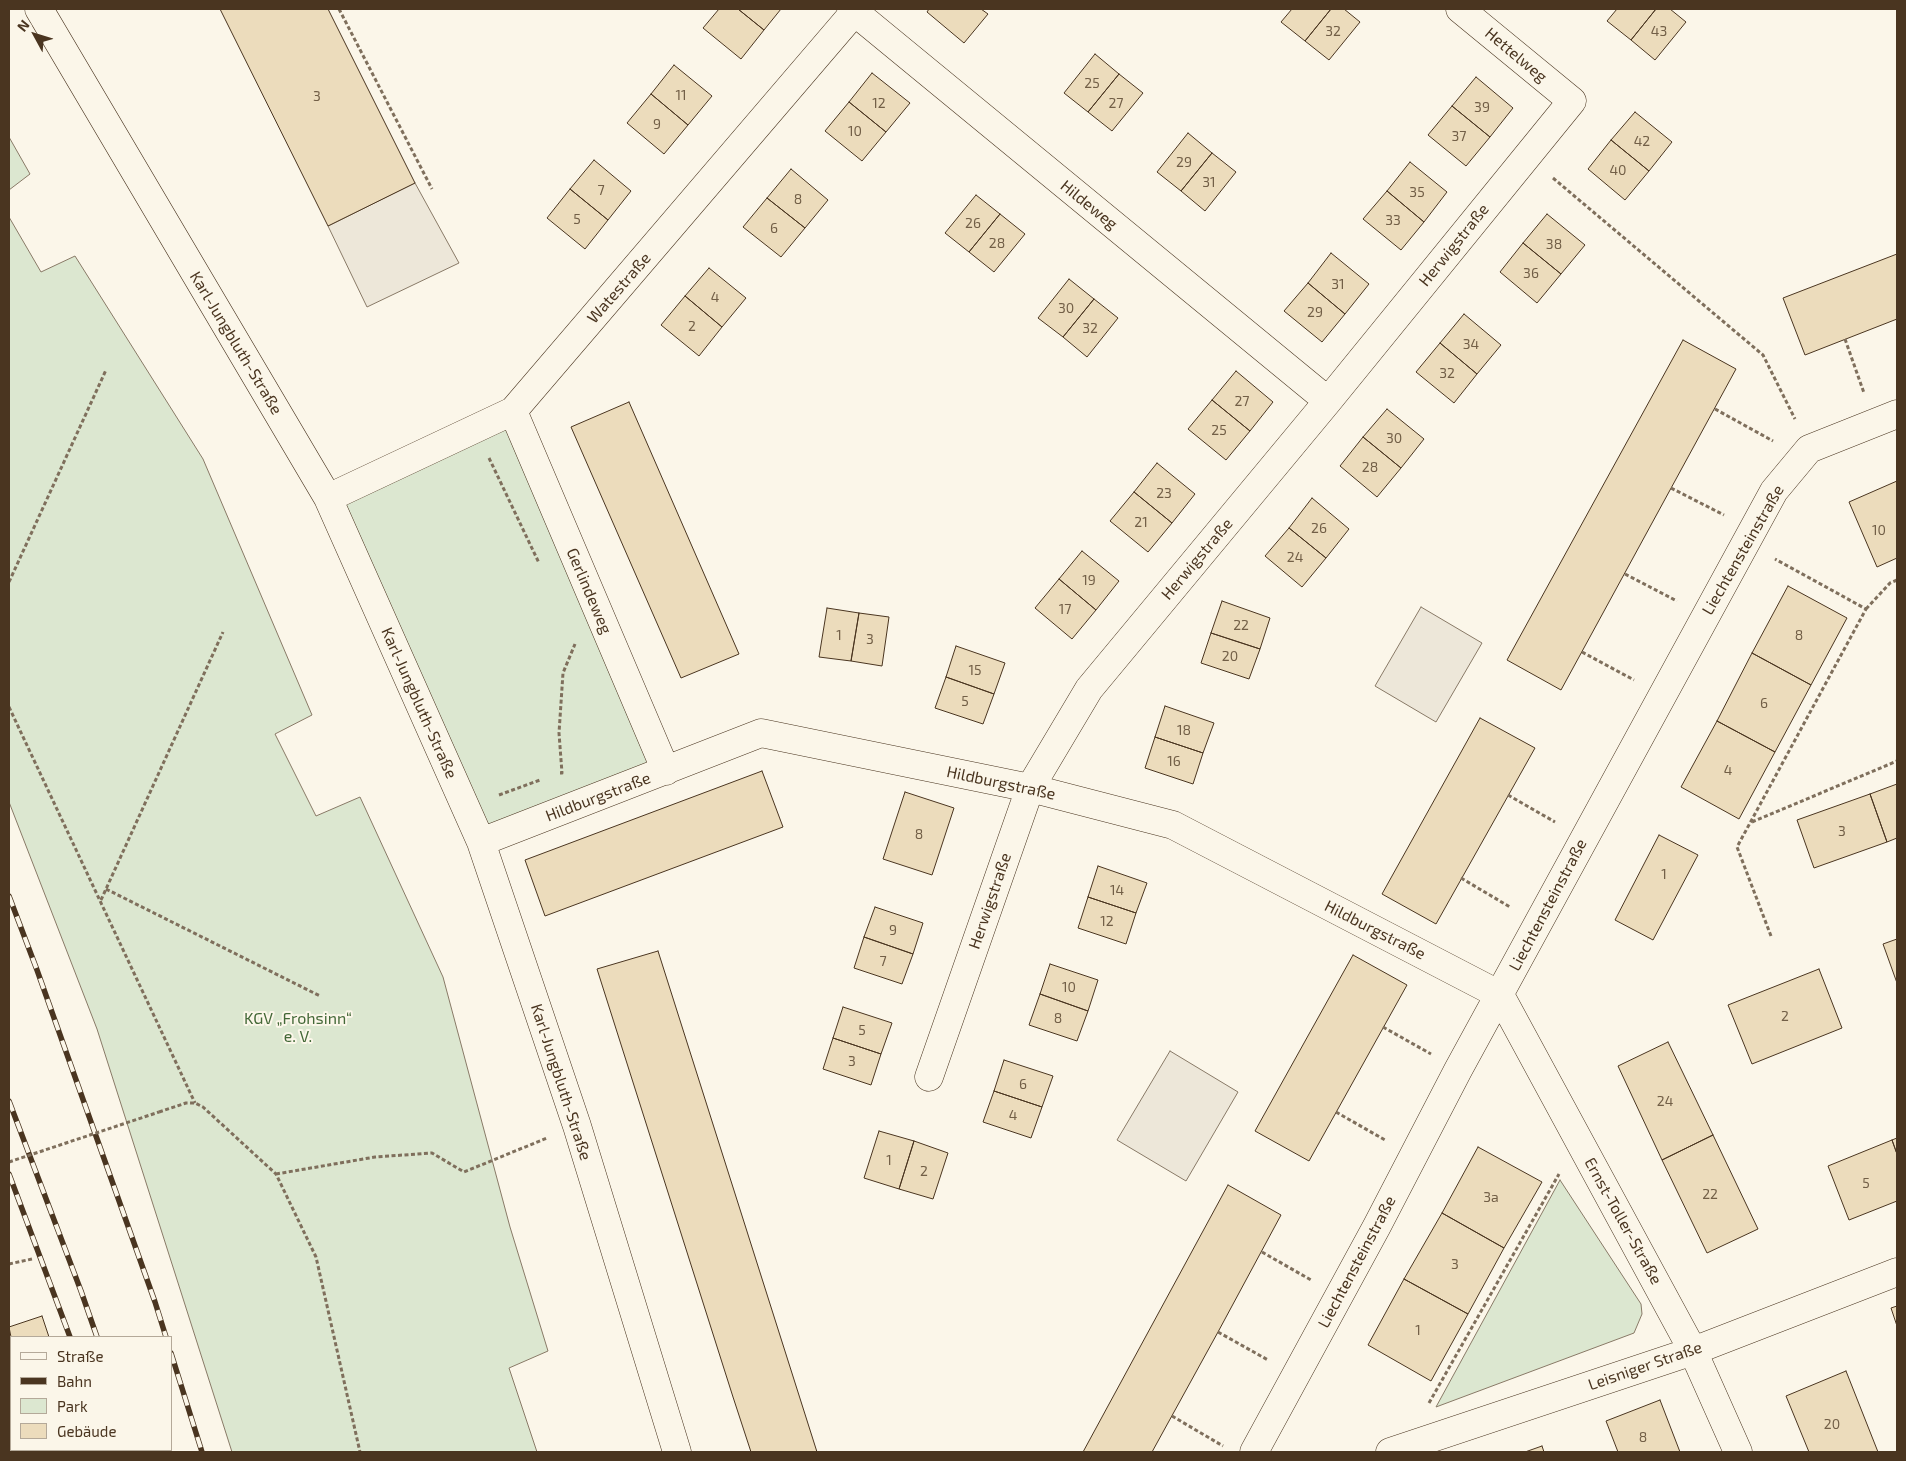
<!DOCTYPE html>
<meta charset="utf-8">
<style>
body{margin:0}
#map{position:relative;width:1906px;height:1461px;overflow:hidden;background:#fbf6e9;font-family:"Exo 2",sans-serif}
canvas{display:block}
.frame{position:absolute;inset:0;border:10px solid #4a3520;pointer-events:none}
.legend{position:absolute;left:10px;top:1336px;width:162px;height:115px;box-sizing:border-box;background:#fbf6e9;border:1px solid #b4a999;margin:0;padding:6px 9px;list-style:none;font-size:15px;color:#4a3520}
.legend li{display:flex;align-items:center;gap:10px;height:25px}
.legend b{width:25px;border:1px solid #b4a999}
.north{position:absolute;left:10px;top:10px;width:50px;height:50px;-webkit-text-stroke:4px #fbf6e9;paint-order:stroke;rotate:309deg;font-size:14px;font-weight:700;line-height:20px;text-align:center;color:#4a3520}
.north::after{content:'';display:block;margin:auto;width:18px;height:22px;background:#4a3520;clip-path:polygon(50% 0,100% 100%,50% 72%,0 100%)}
</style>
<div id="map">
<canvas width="1906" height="1461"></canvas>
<div class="frame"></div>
<ul class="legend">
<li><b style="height:6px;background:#fbf6e9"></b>Straße</li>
<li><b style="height:6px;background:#4a3520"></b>Bahn</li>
<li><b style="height:14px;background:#dce7d0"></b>Park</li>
<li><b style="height:14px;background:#ecdcbc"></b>Gebäude</li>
</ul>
<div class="north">N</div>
</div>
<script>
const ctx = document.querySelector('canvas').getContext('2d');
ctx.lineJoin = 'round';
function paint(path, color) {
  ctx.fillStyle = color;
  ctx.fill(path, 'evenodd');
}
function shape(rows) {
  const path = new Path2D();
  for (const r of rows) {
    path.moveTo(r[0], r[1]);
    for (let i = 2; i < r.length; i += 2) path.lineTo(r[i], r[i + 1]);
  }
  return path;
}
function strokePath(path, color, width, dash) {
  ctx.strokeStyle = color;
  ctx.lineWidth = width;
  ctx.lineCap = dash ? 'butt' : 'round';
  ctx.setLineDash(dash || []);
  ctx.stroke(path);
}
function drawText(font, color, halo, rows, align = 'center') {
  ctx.font = font + ' "Exo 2",sans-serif';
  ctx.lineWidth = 4;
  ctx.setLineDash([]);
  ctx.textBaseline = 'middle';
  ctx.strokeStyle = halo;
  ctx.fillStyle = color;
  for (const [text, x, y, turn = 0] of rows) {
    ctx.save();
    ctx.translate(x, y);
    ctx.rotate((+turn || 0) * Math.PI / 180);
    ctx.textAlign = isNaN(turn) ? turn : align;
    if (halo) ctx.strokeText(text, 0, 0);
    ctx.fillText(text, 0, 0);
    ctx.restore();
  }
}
const green = shape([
 [9,137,30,174,9,190,9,137],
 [9,217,41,272,75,256,203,459,312,715,275,734,316,816,360,797,443,977,510,1227,548,1351,509,1368,537,1452,232,1452,97,1029,9,802,9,217],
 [513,411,666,771,481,842,328,498,513,411],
 [1560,1180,1641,1304,1642,1314,1634,1333,1436,1407,1560,1180]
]);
paint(green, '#dce7d0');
strokePath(green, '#887966', 1);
const parking = shape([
 [415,183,459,263,367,307,328,226,415,183],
 [1421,607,1482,643,1436,722,1375,686,1421,607],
 [1170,1051,1238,1092,1186,1181,1117,1140,1170,1051]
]);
paint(parking, '#ede7d9');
strokePath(parking, '#887966', 1);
const building = shape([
 [220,9,328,9,415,183,328,226,220,9],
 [719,9,738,9,764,30,741,59,703,28,719,9],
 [738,9,781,9,764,30,738,9],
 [929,9,981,9,988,14,964,43,927,12,929,9],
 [1292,9,1331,9,1305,41,1281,22,1292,9],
 [1331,9,1344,9,1360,22,1329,60,1305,41,1331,9],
 [1617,9,1656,9,1631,40,1607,21,1617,9],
 [1656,9,1670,9,1686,22,1655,60,1631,40,1656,9],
 [1095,54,1119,74,1088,112,1064,93,1095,54],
 [674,65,712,96,688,125,651,94,674,65],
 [872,73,910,103,886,132,849,102,872,73],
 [1119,74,1143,93,1112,131,1088,112,1119,74],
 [1476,77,1513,108,1490,137,1452,106,1476,77],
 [651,94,688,125,664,154,627,123,651,94],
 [849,102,886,132,862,161,825,131,849,102],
 [1452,106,1490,137,1466,166,1428,135,1452,106],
 [1635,112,1672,142,1649,171,1611,140,1635,112],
 [1188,133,1212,153,1181,191,1157,172,1188,133],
 [1611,140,1649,171,1625,200,1588,169,1611,140],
 [1212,153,1236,172,1205,211,1181,191,1212,153],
 [594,160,631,191,608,220,570,189,594,160],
 [1410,162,1447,192,1424,222,1387,191,1410,162],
 [791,169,828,200,805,228,767,198,791,169],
 [570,189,608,220,585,249,547,218,570,189],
 [1387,191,1424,222,1401,250,1363,219,1387,191],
 [976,195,1000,214,969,252,945,233,976,195],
 [767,198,805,228,781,257,743,227,767,198],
 [1000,214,1025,234,994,272,969,252,1000,214],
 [1547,214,1585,245,1561,274,1523,243,1547,214],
 [1523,243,1561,274,1537,303,1500,272,1523,243],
 [1331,253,1369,284,1345,314,1308,283,1331,253],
 [1897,254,1897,319,1805,355,1783,298,1897,254],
 [709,268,746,298,722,327,685,296,709,268],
 [1069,279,1094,299,1063,337,1038,318,1069,279],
 [1308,283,1345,314,1322,342,1284,311,1308,283],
 [685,296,722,327,699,356,661,325,685,296],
 [1094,299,1118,318,1087,357,1063,337,1094,299],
 [1464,314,1501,345,1477,374,1440,343,1464,314],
 [1683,340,1736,369,1561,690,1507,660,1683,340],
 [1440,343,1477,374,1454,403,1416,372,1440,343],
 [1236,371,1273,402,1250,431,1212,400,1236,371],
 [1212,400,1250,431,1226,460,1188,429,1212,400],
 [629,402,739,654,681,678,571,427,629,402],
 [1387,409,1424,439,1401,468,1363,437,1387,409],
 [1363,437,1401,468,1377,497,1340,466,1363,437],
 [1157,463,1195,494,1172,523,1134,492,1157,463],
 [1897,481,1897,558,1877,567,1849,502,1897,481],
 [1134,492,1172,523,1148,552,1110,521,1134,492],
 [1312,498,1349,529,1326,558,1289,528,1312,498],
 [1289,528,1326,558,1302,587,1265,556,1289,528],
 [1082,551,1119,581,1096,610,1059,579,1082,551],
 [1059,579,1096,610,1072,639,1035,608,1059,579],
 [1788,586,1847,618,1811,685,1752,653,1788,586],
 [1222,601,1270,618,1260,649,1211,633,1222,601],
 [827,608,859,613,851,661,819,657,827,608],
 [859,613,889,617,882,666,851,661,859,613],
 [1211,633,1260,649,1249,679,1201,663,1211,633],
 [956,646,1005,663,994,694,946,677,956,646],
 [1752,653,1811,685,1775,752,1717,721,1752,653],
 [946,677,994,694,983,724,935,708,946,677],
 [1165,706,1214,723,1203,753,1155,737,1165,706],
 [1480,718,1535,748,1436,924,1382,894,1480,718],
 [1717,721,1775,752,1739,819,1681,787,1717,721],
 [1155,737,1203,753,1193,784,1145,768,1155,737],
 [762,771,783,827,545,916,525,860,762,771],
 [1897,784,1897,838,1887,842,1870,794,1897,784],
 [905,792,954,808,932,875,883,859,905,792],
 [1870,794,1887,842,1814,868,1797,820,1870,794],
 [1659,835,1698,855,1653,940,1615,920,1659,835],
 [1098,866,1147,883,1136,913,1088,897,1098,866],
 [1088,897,1136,913,1126,944,1078,928,1088,897],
 [875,907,923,923,913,954,864,937,875,907],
 [864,937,913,954,902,984,854,968,864,937],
 [1897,939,1897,983,1883,944,1897,939],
 [658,951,817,1452,751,1452,733,1397,597,969,658,951],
 [1353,955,1407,985,1309,1161,1255,1131,1353,955],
 [1050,964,1098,980,1088,1011,1040,994,1050,964],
 [1819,969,1842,1028,1752,1064,1728,1005,1819,969],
 [1040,994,1088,1011,1077,1041,1029,1025,1040,994],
 [843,1007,892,1023,881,1054,833,1038,843,1007],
 [833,1038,881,1054,871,1085,823,1069,833,1038],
 [1668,1042,1713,1135,1662,1160,1618,1066,1668,1042],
 [1004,1060,1053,1076,1042,1107,994,1091,1004,1060],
 [994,1091,1042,1107,1031,1138,983,1122,994,1091],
 [879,1131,914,1141,899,1189,864,1178,879,1131],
 [1713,1135,1758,1229,1707,1253,1662,1160,1713,1135],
 [1897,1138,1897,1154,1892,1140,1897,1138],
 [1892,1140,1897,1154,1897,1201,1849,1220,1828,1166,1892,1140],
 [914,1141,948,1153,933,1199,899,1189,914,1141],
 [1478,1147,1542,1182,1504,1248,1442,1213,1478,1147],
 [1228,1185,1281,1215,1218,1332,1152,1452,1083,1452,1228,1185],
 [1442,1213,1504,1248,1468,1314,1404,1279,1442,1213],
 [1404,1279,1468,1314,1431,1381,1368,1345,1404,1279],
 [1897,1306,1897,1326,1891,1308,1897,1306],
 [42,1316,49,1337,11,1337,9,1327,42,1316],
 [1846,1371,1878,1452,1809,1452,1786,1396,1846,1371],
 [1660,1400,1680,1452,1618,1452,1606,1421,1660,1400],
 [1542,1446,1544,1452,1525,1452,1542,1446]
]);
paint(building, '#ecdcbc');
strokePath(building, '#4a3520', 1);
const minor = shape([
 [39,9,328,498,481,842,577,1126,677,1452],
 [851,9,1328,401],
 [513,411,666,771],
 [328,498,513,411,857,9],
 [481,842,761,733,1030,788,1173,825,1500,995,1693,1351,1738,1452],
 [929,1077,1030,788,1089,689,1328,401,1572,101,1460,9],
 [1254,1452,1377,1226,1458,1070,1774,491,1809,449,1897,414],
 [1390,1452,1693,1351,1897,1272]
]);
strokePath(minor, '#4a3520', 29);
strokePath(shape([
 [339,9,432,189],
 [1553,178,1763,355,1795,419],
 [1845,339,1864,393],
 [1715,409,1773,441],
 [489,458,539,563],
 [1671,488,1724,515],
 [1625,574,1677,601],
 [9,582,106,370],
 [1866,609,1890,583,1897,580],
 [1582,652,1634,680],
 [9,707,195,1103],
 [560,773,562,773,559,733,563,673,575,644],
 [499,795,540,780],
 [1508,795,1555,822],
 [1752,822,1897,761],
 [1461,878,1510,907],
 [106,889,320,996],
 [101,900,223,632],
 [1771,936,1737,847,1866,609,1775,559],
 [1383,1027,1431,1054],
 [159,1112,186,1103,195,1103,203,1107,276,1174,316,1257,360,1452],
 [1336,1112,1385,1140],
 [276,1174,375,1157,432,1153,464,1172,547,1138],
 [1262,1252,1311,1280],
 [9,1264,32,1259],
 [1218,1332,1268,1360],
 [1429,1403,1559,1174],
 [1172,1416,1223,1446]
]), '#7f6f5c', 3, [4, 2.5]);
strokePath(minor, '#fbf6e9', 28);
const rail = shape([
 [9,896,37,970,155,1302,166,1337],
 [9,1101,81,1291,97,1337],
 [9,1174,70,1337],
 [171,1353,202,1452],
 [107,1450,108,1452],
 [136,1450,137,1452]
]);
strokePath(rail, '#4a3520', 5.5);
strokePath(rail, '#fbf6e9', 4, [11]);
strokePath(shape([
 [9,1162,159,1112]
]), '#7f6f5c', 3, [4, 2.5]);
drawText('14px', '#725f47', null, [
 ["32",1333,31],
 ["43",1659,31],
 ["25",1092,83],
 ["11",681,95],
 ["3",317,96],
 ["12",879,103],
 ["27",1116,103],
 ["39",1482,107],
 ["9",657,124],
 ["10",855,131],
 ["37",1459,136],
 ["42",1642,141],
 ["29",1184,162],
 ["40",1618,170],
 ["31",1209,182],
 ["7",601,190],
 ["35",1417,192],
 ["8",798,199],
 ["5",577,219],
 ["33",1393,220],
 ["26",973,223],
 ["6",774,228],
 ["28",997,243],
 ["38",1554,244],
 ["36",1531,273],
 ["31",1338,284],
 ["4",715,297],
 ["30",1066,308],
 ["29",1315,312],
 ["2",692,326],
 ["32",1090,328],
 ["34",1471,344],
 ["32",1447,373],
 ["27",1242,401],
 ["25",1219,430],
 ["30",1394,438],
 ["28",1370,467],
 ["23",1164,493],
 ["21",1141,522],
 ["26",1319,528],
 ["10",1879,530],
 ["24",1295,557],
 ["19",1089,580],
 ["17",1065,609],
 ["22",1241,625],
 ["1",839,635],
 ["8",1799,635],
 ["3",870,639],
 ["20",1230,656],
 ["15",975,670],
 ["5",965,701],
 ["6",1764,703],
 ["18",1184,730],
 ["16",1174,761],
 ["4",1728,770],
 ["3",1842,831],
 ["8",919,834],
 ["1",1664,874],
 ["14",1117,890],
 ["12",1107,921],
 ["9",893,930],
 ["7",883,961],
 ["10",1069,987],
 ["2",1785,1016],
 ["8",1058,1018],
 ["5",862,1030],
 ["3",852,1061],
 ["6",1023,1084],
 ["24",1665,1101],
 ["4",1013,1115],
 ["1",889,1160],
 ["2",924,1171],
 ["5",1866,1183],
 ["22",1710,1194],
 ["3a",1491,1197],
 ["3",1455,1264],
 ["1",1418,1330],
 ["20",1832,1424],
 ["8",1643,1437]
]);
drawText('16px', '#4a3520', '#fbf6e9', [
 ["Hettelweg",1516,55,40],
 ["Hildeweg",1089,205,39],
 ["Herwigstraße",1454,245,-51],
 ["Watestraße",619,288,-49],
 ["Karl-Jungbluth-Straße",236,343,59],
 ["Liechtensteinstraße",1743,550,-60],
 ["Herwigstraße",1197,559,-50],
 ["Gerlindeweg",589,591,67],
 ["Karl-Jungbluth-Straße",419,703,66],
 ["Hildburgstraße",1001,783,12],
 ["Hildburgstraße",598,797,-21],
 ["Herwigstraße",990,901,-71],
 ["Liechtensteinstraße",1548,905,-62],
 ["Hildburgstraße",1375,930,27],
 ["Karl-Jungbluth-Straße",561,1082,72],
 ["Ernst-Toller-Straße",1623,1221,61],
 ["Liechtensteinstraße",1357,1262,-62],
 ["Leisniger Straße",1645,1366,-19]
]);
drawText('16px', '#436837', '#fbf6e9', [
 ["KGV „Frohsinn“",298,1019],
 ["e. V.",298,1037]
]);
</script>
